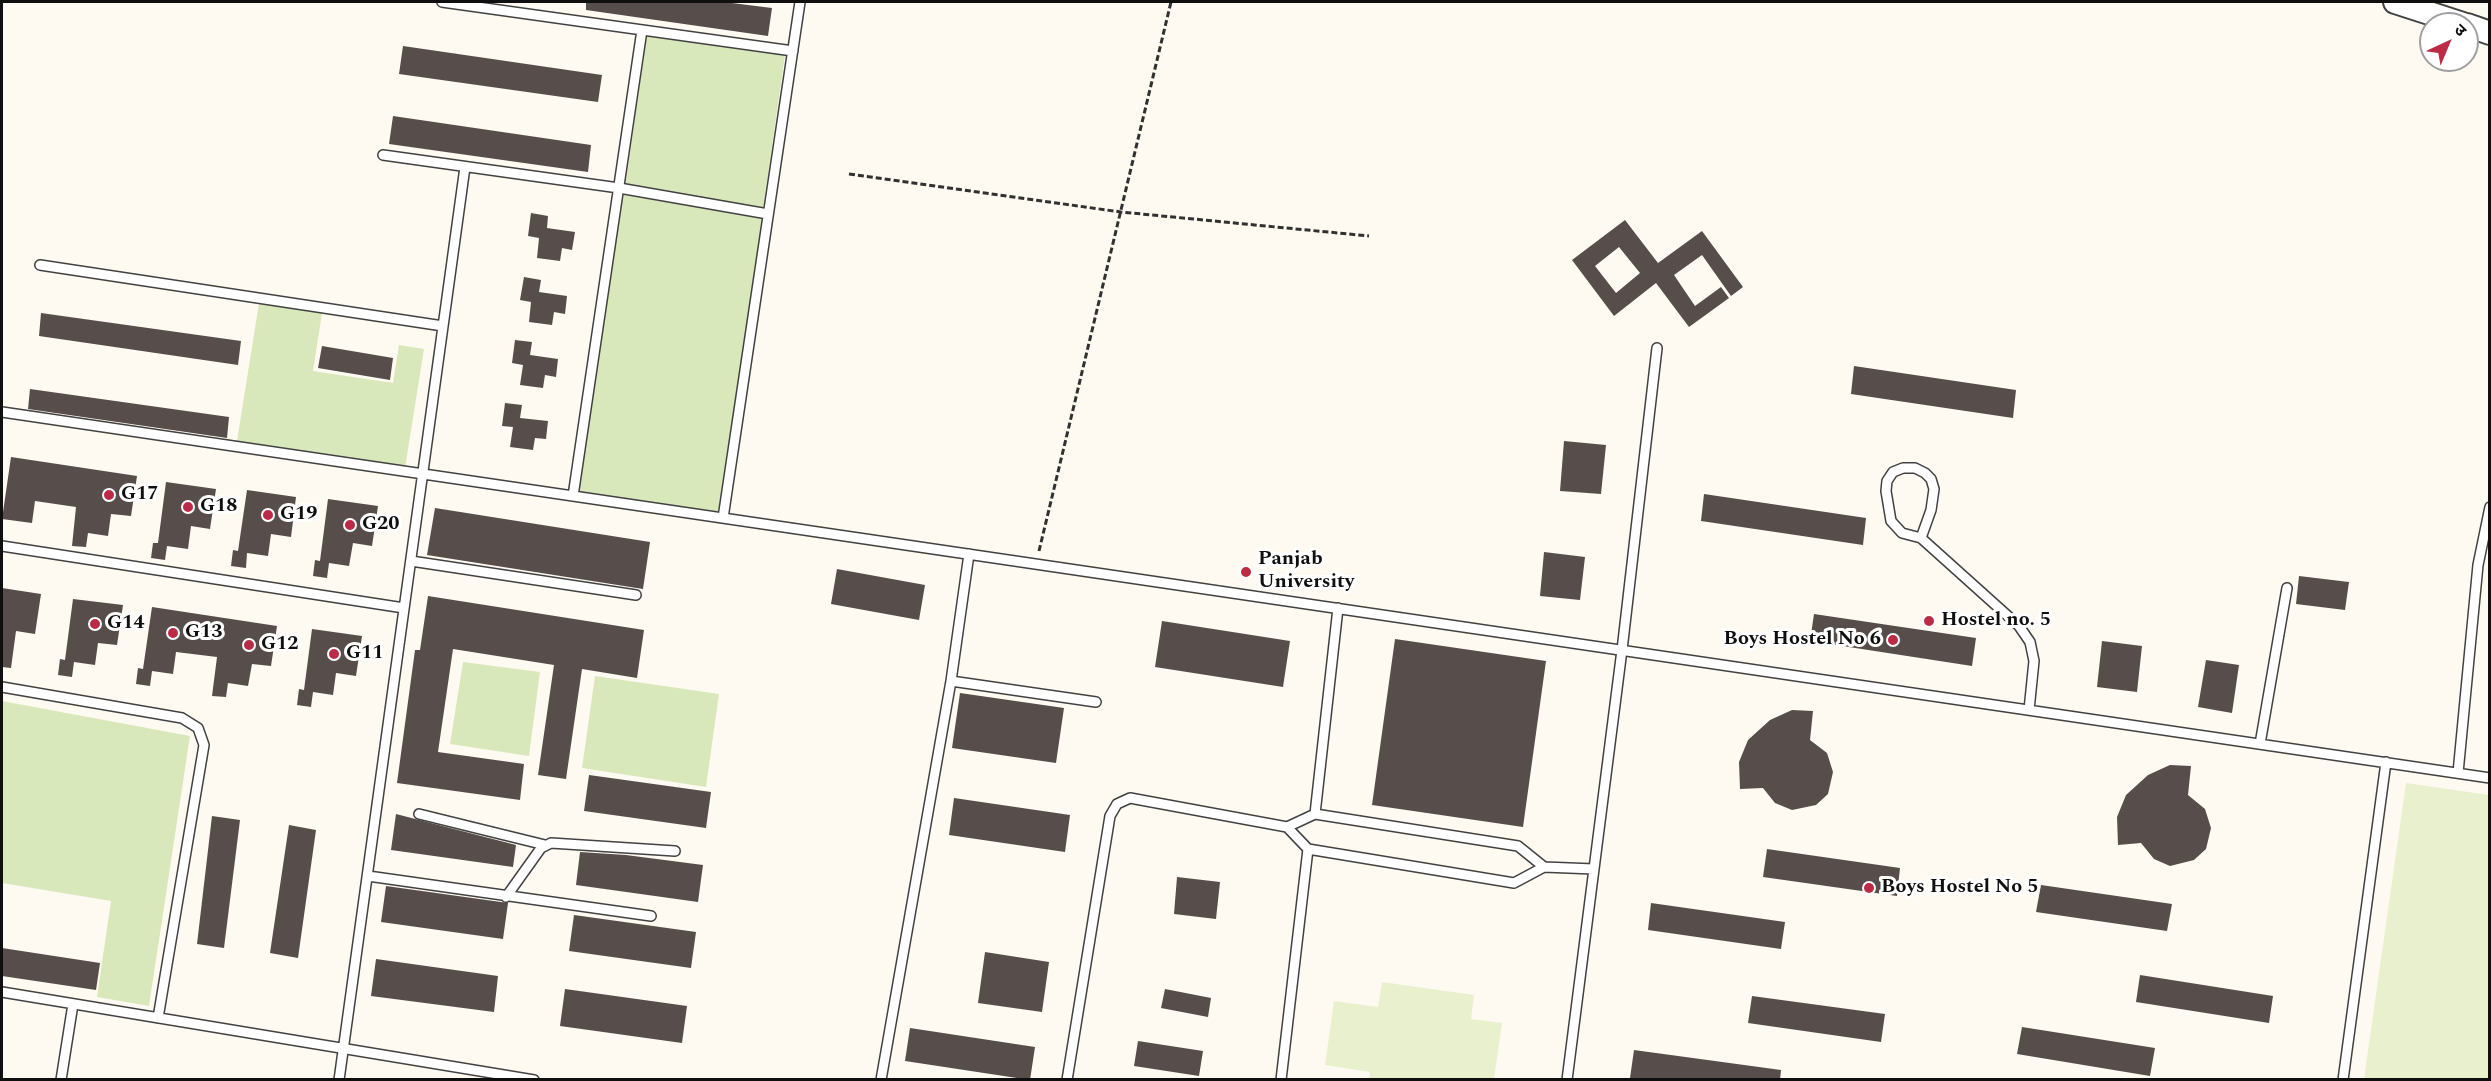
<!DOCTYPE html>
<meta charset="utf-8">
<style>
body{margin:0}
#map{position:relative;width:2491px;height:1081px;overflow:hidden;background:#fffaf1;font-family:Spectral,"Noto Sans Devanagari",serif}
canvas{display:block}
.frame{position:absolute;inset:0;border:3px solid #0f0f0f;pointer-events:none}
.north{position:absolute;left:2419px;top:12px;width:60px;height:60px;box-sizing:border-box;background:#fff;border:2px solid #9f9f9f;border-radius:50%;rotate:44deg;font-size:16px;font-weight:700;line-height:24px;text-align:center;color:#0f0f0f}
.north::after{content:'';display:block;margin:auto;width:21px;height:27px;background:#bb2b46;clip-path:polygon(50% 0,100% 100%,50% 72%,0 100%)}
</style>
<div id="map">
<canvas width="2491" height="1081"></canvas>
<div class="frame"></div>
<div class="north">उ</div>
</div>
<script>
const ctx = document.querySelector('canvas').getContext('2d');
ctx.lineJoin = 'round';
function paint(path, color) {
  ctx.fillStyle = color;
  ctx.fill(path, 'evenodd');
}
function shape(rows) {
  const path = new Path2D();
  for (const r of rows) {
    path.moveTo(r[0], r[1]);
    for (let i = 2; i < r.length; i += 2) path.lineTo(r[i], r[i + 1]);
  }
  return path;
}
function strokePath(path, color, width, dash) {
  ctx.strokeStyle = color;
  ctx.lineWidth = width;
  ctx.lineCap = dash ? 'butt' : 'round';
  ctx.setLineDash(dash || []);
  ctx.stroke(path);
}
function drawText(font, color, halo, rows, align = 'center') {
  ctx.font = font + ' Spectral,serif';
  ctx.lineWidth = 6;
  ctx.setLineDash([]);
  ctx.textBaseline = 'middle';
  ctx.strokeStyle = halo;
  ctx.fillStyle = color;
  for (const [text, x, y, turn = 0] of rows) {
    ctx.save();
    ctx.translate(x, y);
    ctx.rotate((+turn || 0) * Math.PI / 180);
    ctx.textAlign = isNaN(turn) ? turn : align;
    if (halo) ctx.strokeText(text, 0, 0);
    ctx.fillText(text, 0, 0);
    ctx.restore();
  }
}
paint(shape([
 [647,36,785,55,763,209,625,186],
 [623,195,763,218,718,512,578,492],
 [259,303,322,313,313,371,393,383,399,345,424,349,405,468,237,441],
 [463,662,540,672,529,756,450,744],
 [595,676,719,694,706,787,582,768],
 [2,701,190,736,149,1006,97,997,111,901,2,883]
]), '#d9e8bb');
paint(shape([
 [2406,783,2489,795,2489,1079,2364,1079],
 [1382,982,1474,995,1471,1019,1502,1023,1494,1079,1369,1079,1370,1072,1325,1065,1334,1001,1378,1007]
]), '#e9f0cd');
paint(shape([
 [586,2,724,2,772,8,768,36,586,10],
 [403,46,602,75,598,102,399,74],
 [393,116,591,145,588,172,389,144],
 [531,213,548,216,547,228,575,232,572,250,562,248,560,261,537,258,539,238,528,236],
 [1625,220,1658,263,1702,231,1743,287,1731,296,1702,255,1674,275,1695,306,1721,287,1729,298,1689,327,1656,283,1614,316,1572,260],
 [1619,247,1640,273,1616,293,1595,266],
 [524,277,541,280,539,292,567,296,565,314,554,312,552,325,529,322,531,302,520,300],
 [41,313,241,341,238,365,39,336],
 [515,340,532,342,530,355,558,359,556,377,545,375,543,388,520,385,523,365,512,363],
 [322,346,393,358,390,380,318,368],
 [1854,366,2016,390,2013,418,1851,394],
 [30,389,229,417,227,438,28,409],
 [505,403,522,405,520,418,548,421,546,439,535,438,533,450,510,447,513,427,502,426],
 [1564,441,1606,445,1601,494,1560,491],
 [11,457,137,476,131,516,111,514,108,536,88,533,86,547,72,546,76,507,35,501,32,523,2,519],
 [166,482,216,489,210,529,191,526,188,549,167,546,165,560,151,558,153,543,158,543],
 [247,490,296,497,291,537,271,534,268,556,247,553,246,568,231,566,233,550,238,551],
 [1704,494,1866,518,1863,545,1701,521],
 [328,499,378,506,372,546,353,543,349,566,329,563,327,578,313,576,315,560,320,561],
 [435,508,650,542,643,589,427,555],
 [1544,552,1585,557,1580,600,1540,596],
 [837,569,925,585,919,620,831,604],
 [2299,576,2349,582,2345,610,2296,604],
 [2,588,41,594,35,634,16,631,11,668,2,667],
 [428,596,644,630,637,678,582,669,566,779,538,775,554,665,453,649,438,752,524,764,520,800,397,783,415,650,420,650],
 [73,599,123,605,117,645,98,643,95,665,74,662,72,677,58,675,60,659,65,660],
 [152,607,277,626,271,666,252,664,248,686,228,683,226,697,212,696,217,657,176,652,173,674,152,671,150,686,136,684,138,668,143,669],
 [1814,614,1976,638,1972,666,1810,641],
 [1162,621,1290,641,1283,687,1155,667],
 [312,629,362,636,356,676,336,673,333,695,313,692,311,707,297,705,299,689,304,690],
 [1395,639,1546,661,1523,827,1372,805],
 [2102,641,2142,646,2137,692,2097,687],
 [2206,660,2239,665,2232,713,2198,707],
 [960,693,1064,708,1056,763,952,748],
 [1792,710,1813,711,1810,740,1827,753,1833,772,1828,794,1816,805,1792,810,1775,803,1763,788,1740,789,1739,762,1748,740,1770,720],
 [2170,765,2191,766,2188,795,2205,809,2211,828,2206,849,2194,860,2170,866,2154,859,2141,843,2118,845,2117,817,2126,795,2148,775],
 [589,775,711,792,706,828,584,811],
 [954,798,1070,815,1065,852,949,835],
 [396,814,516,845,513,867,391,850],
 [212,816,240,820,224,948,197,944],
 [289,825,316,830,298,958,270,953],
 [1767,849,1900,868,1897,896,1763,877],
 [580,852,626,855,703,865,698,902,576,885],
 [1177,877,1220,882,1216,919,1174,914],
 [2041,885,2172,904,2167,931,2036,912],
 [386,886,508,903,503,939,381,922],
 [1651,903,1785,922,1781,949,1648,930],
 [574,915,696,932,691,968,569,951],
 [2,948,100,963,96,990,2,976],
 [985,952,1049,962,1042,1012,978,1003],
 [376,959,498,976,494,1012,371,996],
 [2140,975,2273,996,2269,1023,2136,1002],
 [565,989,687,1006,682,1043,560,1026],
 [1165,989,1211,998,1208,1017,1161,1008],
 [1752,996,1885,1014,1881,1042,1748,1023],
 [2022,1027,2155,1048,2150,1076,2017,1054],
 [910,1028,1035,1047,1030,1080,905,1061],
 [1138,1041,1203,1051,1199,1076,1134,1066],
 [1634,1050,1781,1070,1780,1080,1630,1078]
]), '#574e4b');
const service = shape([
 [442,2,793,51],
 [383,155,619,188,768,214],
 [40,265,443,326],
 [2,412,2490,778],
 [573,496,642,30],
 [723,518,800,2],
 [1921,538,1902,533,1891,521,1886,491,1887,481,1893,472,1903,468,1915,468,1925,473,1931,479,1934,489,1931,510,1921,538,2019,626,2030,642,2034,661,2029,710],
 [2,546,404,608],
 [411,561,636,595],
 [951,681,1096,702],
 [2,687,182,718,198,728,204,745,158,1018],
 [2260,744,2287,588],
 [2458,773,2478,565,2490,507],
 [419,814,545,845],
 [1315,814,1338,608],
 [1287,827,1308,849,1514,883,1544,867,1594,869],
 [368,876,651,916],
 [506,897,541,848,551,843,675,851],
 [2,992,534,1080],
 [61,1080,73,1004],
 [339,1080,465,167],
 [881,1080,951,681,969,554],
 [1067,1080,1110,816,1117,804,1130,798,1287,827,1315,814,1518,846,1544,867],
 [1281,1080,1308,849],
 [1567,1080,1622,650,1657,348],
 [2343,1080,2386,762]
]);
const tertiary = shape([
 [2395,2,2463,24],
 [2467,25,2490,33]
]);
strokePath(service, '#424242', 12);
strokePath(tertiary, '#424242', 26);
strokePath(shape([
 [849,174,1121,212,1369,236],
 [1039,551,1171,2]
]), '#313131', 3, [6, 3]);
strokePath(service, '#fff', 9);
strokePath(tertiary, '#fff', 22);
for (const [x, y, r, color] of [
 [109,495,6,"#bb2b46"],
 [188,507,6,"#bb2b46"],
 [268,515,6,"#bb2b46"],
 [350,525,6,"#bb2b46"],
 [1246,572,6,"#bb2b46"],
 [1929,621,6,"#bb2b46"],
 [95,624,6,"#bb2b46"],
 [173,633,6,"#bb2b46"],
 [1893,640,6,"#bb2b46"],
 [249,645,6,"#bb2b46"],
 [334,654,6,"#bb2b46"],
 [1869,888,6,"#bb2b46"]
]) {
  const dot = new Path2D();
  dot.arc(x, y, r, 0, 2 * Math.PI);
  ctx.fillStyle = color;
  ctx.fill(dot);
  strokePath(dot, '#fff', 2);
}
drawText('bold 20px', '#0f0f0f', '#fff', [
 ["G17",121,495],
 ["G18",200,507],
 ["G19",280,515],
 ["G20",362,525],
 ["Panjab",1258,560],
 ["University",1258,583],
 ["Hostel no. 5",1941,621],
 ["G14",107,624],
 ["G13",185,633],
 ["Boys Hostel No 6",1881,640,"right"],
 ["G12",261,645],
 ["G11",346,654],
 ["Boys Hostel No 5",1881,888]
], 'left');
</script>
